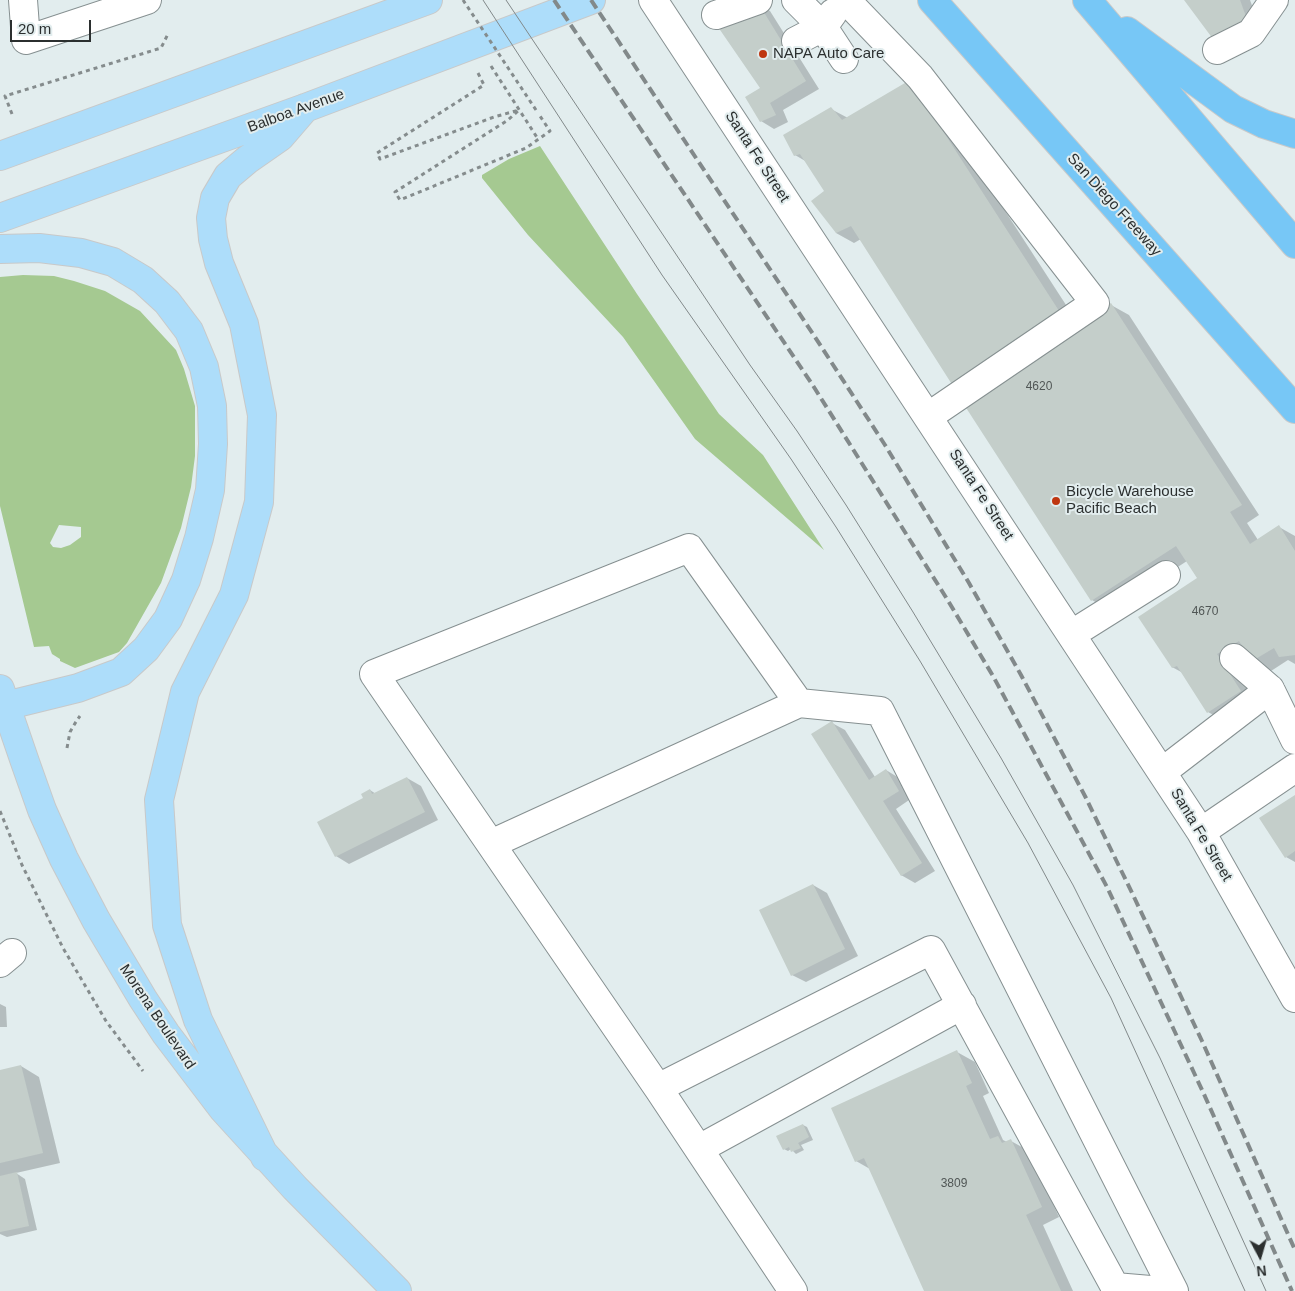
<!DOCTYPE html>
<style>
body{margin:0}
#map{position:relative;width:1295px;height:1291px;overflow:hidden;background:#e2edee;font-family:Helvetica,sans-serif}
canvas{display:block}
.north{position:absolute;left:1235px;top:1231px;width:50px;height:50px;-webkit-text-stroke:4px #e2edee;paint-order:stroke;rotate:174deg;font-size:14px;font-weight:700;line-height:20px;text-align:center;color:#2b2f2f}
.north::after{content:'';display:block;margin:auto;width:18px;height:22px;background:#2b2f2f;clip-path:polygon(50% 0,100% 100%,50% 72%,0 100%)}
.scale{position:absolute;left:10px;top:20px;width:81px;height:22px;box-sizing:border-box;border:2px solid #2b2f2f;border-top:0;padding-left:6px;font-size:15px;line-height:18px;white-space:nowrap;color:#2b2f2f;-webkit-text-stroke:4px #e2edee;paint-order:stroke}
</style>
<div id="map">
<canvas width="1295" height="1291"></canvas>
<div class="north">N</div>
<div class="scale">20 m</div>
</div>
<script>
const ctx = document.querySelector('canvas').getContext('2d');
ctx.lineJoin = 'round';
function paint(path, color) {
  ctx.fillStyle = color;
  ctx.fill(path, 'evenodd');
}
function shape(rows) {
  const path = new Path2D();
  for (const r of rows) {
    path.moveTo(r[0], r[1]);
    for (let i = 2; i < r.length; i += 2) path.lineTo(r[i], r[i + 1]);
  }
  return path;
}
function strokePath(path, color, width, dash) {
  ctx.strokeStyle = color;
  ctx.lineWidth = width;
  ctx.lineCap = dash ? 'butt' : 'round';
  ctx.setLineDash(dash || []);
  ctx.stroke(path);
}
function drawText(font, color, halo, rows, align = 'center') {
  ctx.font = font + ' Helvetica,sans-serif';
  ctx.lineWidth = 4;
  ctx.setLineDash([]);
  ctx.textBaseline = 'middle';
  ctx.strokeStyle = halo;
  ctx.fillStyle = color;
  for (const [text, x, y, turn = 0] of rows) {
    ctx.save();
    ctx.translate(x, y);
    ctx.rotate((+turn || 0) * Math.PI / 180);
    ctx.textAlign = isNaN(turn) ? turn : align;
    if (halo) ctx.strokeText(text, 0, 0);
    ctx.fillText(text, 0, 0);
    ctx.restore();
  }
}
paint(shape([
 [540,146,637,294,719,414,763,455,824,550,695,439,623,337,528,235,482,178,482,175,509,159],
 [23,275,54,276,74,281,105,291,140,311,176,350,184,369,195,406,195,456,191,487,181,528,161,583,127,643,119,652,75,668,60,661,60,659,52,654,49,646,34,647,0,506,0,277],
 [59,525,81,527,81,537,70,545,61,548,53,547,50,543]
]), '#a5c991');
paint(shape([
 [1185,0,1250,0,1262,33],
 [757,3,770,11,819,89,783,110,788,122,774,129,761,121,762,89],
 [928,92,1079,325,1111,305,1129,315,1259,515,1247,523,1258,540,1279,527,1295,536,1295,664,1288,660,1271,671,1253,660,1258,701,1226,722,1208,712,1183,673,1172,667,1198,579,1187,561,1110,611,1092,600,861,239,854,243,836,233,826,191,807,162,795,155,831,109,848,118],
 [832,723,845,730,875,777,886,770,899,778,912,798,896,809,935,871,915,883,901,875],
 [407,778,421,786,438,820,349,864,336,856,370,790,376,794],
 [1295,796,1295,862,1286,857],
 [813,885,827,893,858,956,806,982,792,975],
 [0,1004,6,1007,7,1027,0,1027],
 [957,1052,975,1062,989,1093,983,1096,1003,1140,1007,1142,1011,1141,1029,1151,1059,1217,1043,1225,1073,1291,926,1291,870,1169,856,1161],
 [21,1066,39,1077,60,1163,16,1173,25,1179,37,1230,7,1237,0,1234,0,1072],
 [803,1125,807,1127,813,1140,801,1145,804,1150,796,1154,791,1149,788,1151,784,1149]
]), '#0003');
paint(shape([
 [1184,0,1240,0,1249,25,1213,39],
 [757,1,806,81,770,103,776,115,760,122,745,97,760,88,718,27],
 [910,80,1061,314,953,386,851,226,836,233,811,201,824,191,800,154,794,156,783,135,831,107,842,120],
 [1111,303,1242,505,1230,512,1250,544,1279,525,1295,551,1295,655,1279,657,1274,648,1252,661,1239,641,1217,654,1241,691,1207,713,1177,666,1172,668,1138,617,1197,578,1176,546,1091,601,961,400],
 [832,721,869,780,886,769,899,791,883,801,922,863,901,876,811,734],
 [407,777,425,812,335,857,317,822,363,798,361,794,370,789,372,794],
 [1295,795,1295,851,1285,858,1259,818],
 [813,884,845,949,791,976,759,910],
 [957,1050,972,1083,966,1086,990,1139,998,1136,1002,1143,1011,1139,1042,1207,1026,1215,1061,1291,924,1291,864,1158,855,1162,831,1108],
 [21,1065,43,1153,0,1163,0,1070],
 [803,1124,809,1137,798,1143,801,1148,791,1152,789,1147,783,1150,776,1136],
 [17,1172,29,1226,0,1232,0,1176]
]), '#c4ceca');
const minor = shape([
 [23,0,26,40,147,0],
 [653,0,1201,832,1295,998],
 [796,0,823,27,844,59],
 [846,0,920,77,1095,303,929,416],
 [716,15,758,0],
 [796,41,823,27,833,13],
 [1217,50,1251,33,1274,0],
 [1072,634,1166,575],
 [1234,658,1270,689,1295,740],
 [1162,772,1270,689],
 [1201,832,1295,768],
 [491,844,799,703],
 [0,963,12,953],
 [658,1088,374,674,689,548,799,703,880,711,1174,1291],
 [699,1149,962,1005],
 [1115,1287,1162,1291],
 [793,1291,658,1088,931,950,1115,1287,1115,1291]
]);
const major = shape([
 [0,156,428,0],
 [0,218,305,108,591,0],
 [0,249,39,248,81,253,113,262,143,280,167,302,189,331,204,367,212,406,213,444,210,490,199,538,186,580,168,619,146,649,121,672,78,688,5,706],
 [0,689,25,762,42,810,64,859,96,920,143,999,166,1034,223,1109,295,1188,397,1291],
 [265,1157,198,1020,167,925,159,800,185,692,234,595,259,502,262,415,244,324,219,263,213,239,211,218,215,198,228,176,247,160,280,137,305,108]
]);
const highway = shape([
 [932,0,1295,409],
 [1087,0,1295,244],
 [1127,31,1233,109,1264,124,1295,134]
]);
strokePath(minor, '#869091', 30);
strokePath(major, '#c8c9c9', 30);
strokePath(highway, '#c8c9c9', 30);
strokePath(shape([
 [491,66,538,139],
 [478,73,484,85,377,153,380,159,494,117,519,110,508,120,395,192,400,200,526,148,550,131,538,113],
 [12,114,5,96,161,48,168,34],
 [67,748,70,732,77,720,80,716],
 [0,811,22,865,63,948,106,1021,143,1071]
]), '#858c8d', 3, [4, 4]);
strokePath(minor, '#fff', 28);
strokePath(major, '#adddfa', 28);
strokePath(highway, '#77c7f6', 28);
strokePath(shape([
 [483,0,662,275,791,459,836,527,920,661,1028,843,1111,998,1245,1291],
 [506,0,750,365,797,431,846,505,913,612,1001,758,1073,885,1160,1058,1266,1291]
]), '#82898a', 1);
strokePath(shape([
 [554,0,812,384,947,599,993,676,1107,887,1203,1092,1292,1291],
 [591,0,815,337,885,445,969,583,1021,675,1086,798,1134,897,1202,1041,1295,1250]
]), '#82898a', 4, [10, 5]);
strokePath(shape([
 [463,0,538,113]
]), '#858c8d', 3, [4, 4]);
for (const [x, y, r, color] of [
 [763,54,5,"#bf3610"],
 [1056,501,5,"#bf3610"]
]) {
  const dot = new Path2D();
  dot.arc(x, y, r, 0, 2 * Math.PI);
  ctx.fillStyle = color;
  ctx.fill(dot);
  strokePath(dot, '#e2edee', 2);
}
drawText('12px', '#515756', null, [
 ["4620",1039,387],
 ["4670",1205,612],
 ["3809",954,1184]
]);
drawText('15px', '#2b2f2f', '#e2edee', [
 ["NAPA Auto Care",773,54],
 ["Bicycle Warehouse",1066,492],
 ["Pacific Beach",1066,509]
], 'left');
drawText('15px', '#2b2f2f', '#e2edee', [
 ["Balboa Avenue",296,111,-20],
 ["Santa Fe Street",757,157,57],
 ["San Diego Freeway",1114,205,48],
 ["Santa Fe Street",981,495,57],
 ["Santa Fe Street",1201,835,59],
 ["Morena Boulevard",157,1017,56]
]);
</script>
